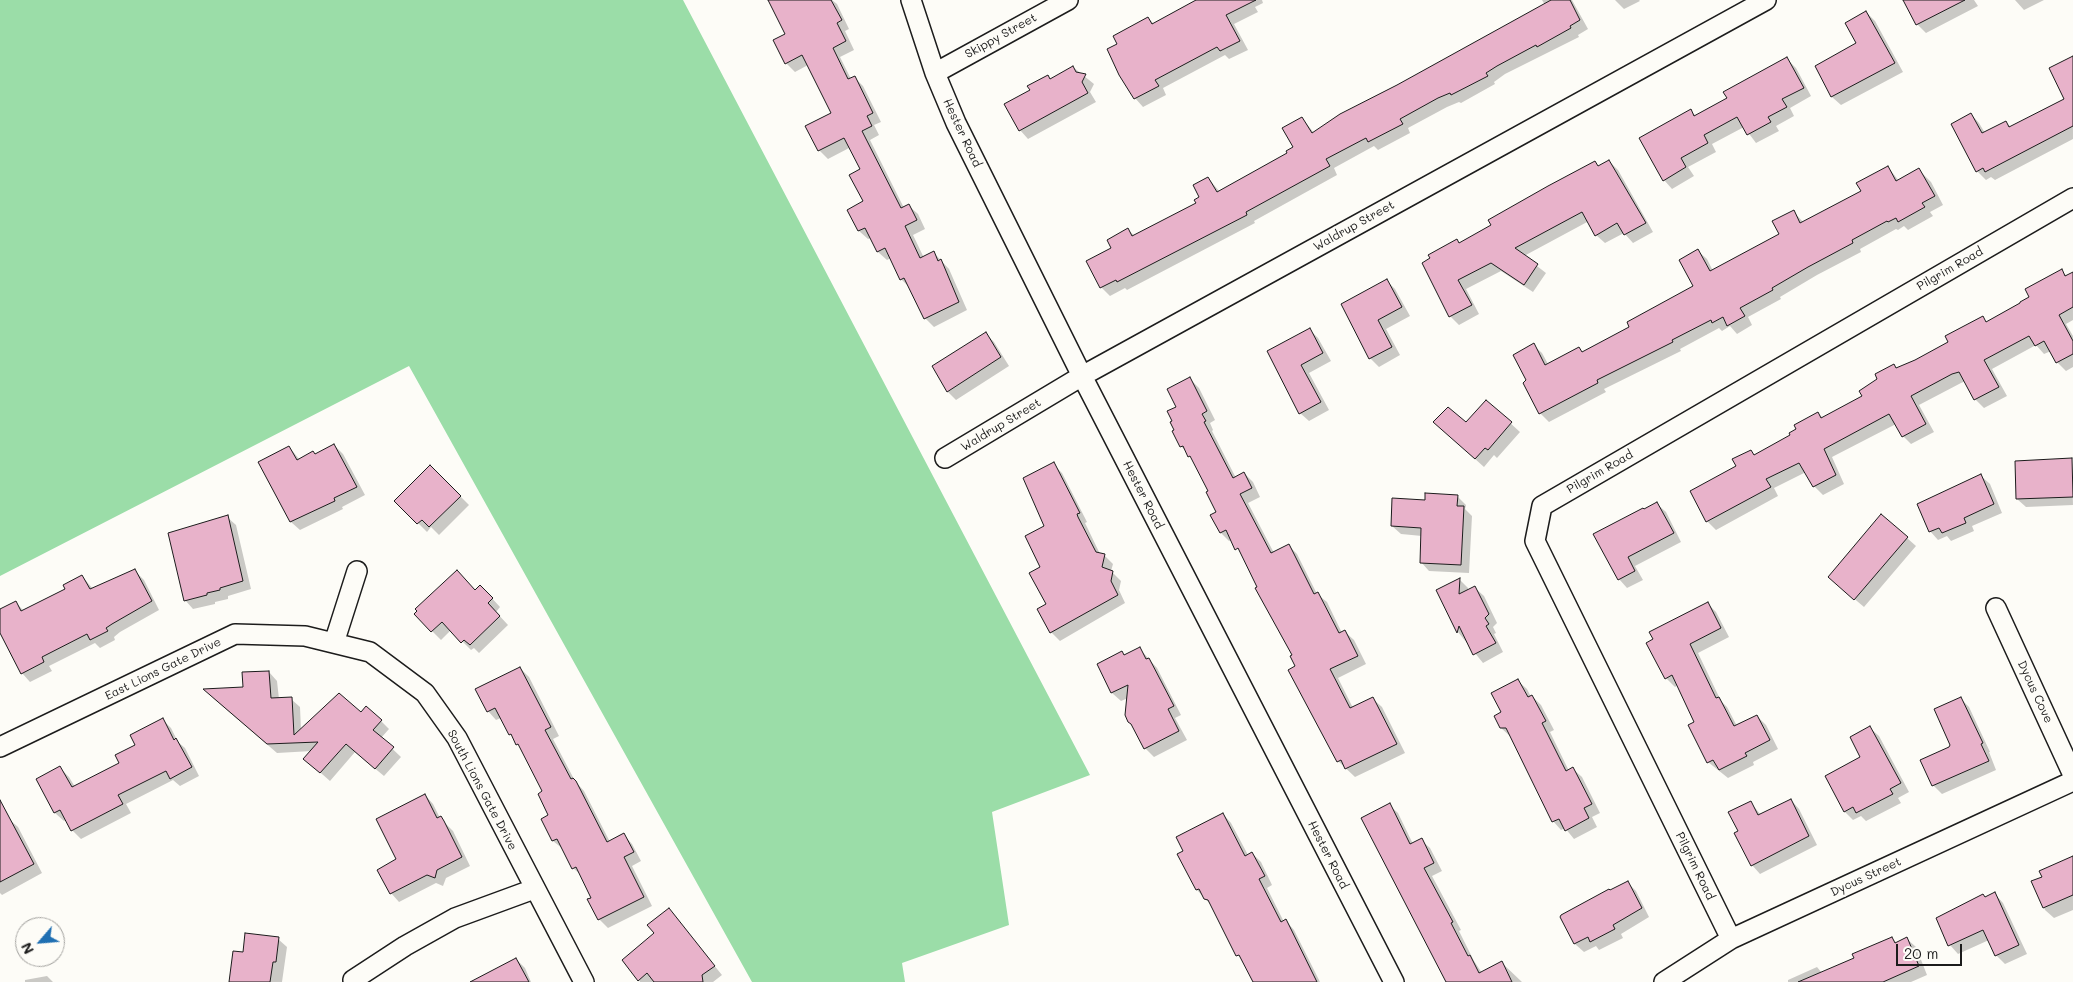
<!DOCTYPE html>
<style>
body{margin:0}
#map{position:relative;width:2073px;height:982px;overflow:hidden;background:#fdfcf7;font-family:Mali,sans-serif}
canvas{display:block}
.north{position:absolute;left:15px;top:917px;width:50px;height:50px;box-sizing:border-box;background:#fdfcf7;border:1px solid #a3a29f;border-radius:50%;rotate:243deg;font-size:14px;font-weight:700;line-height:20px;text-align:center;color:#1c1c1c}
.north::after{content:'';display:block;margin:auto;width:18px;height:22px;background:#1f6fb2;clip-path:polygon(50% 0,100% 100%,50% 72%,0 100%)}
.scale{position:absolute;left:1896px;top:944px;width:66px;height:22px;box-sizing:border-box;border:2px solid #1c1c1c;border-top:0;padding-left:6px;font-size:15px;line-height:18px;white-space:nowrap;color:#1c1c1c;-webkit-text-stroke:4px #fdfcf7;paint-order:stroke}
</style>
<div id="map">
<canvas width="2073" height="982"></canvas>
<div class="north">N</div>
<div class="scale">20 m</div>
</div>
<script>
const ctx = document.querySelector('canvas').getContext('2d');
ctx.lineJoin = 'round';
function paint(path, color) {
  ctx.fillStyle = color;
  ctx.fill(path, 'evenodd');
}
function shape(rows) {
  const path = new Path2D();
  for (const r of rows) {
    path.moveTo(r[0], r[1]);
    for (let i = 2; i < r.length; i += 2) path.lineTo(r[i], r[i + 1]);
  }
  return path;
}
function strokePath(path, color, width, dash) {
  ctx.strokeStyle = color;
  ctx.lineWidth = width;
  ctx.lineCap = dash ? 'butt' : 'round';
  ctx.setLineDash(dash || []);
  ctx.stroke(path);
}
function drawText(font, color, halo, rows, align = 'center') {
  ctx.font = font + ' Mali,sans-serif';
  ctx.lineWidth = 4.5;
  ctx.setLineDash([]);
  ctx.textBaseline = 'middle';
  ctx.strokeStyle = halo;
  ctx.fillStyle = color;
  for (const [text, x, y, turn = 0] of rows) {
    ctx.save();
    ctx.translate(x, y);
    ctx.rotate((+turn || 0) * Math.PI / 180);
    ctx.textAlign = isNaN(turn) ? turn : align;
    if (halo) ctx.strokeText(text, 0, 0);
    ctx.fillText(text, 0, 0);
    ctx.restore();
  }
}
paint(shape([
 [0,0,683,0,1090,775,992,812,1009,925,902,963,905,982,752,982,409,366,0,576]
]), '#9bdda8');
paint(shape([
 [778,0,832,0,837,4,849,29,845,31,854,50,840,57,851,79,854,77,863,86,881,122,874,125,879,135,870,140,904,208,909,206,918,214,925,229,913,235,924,258,934,253,949,269,967,310,934,327,925,318,910,288,901,279,891,258,887,260,878,252,871,238,868,239,859,231,849,210,865,202,862,169,851,147,828,159,819,150,833,114,808,65,795,72,786,63,787,35],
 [1195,0,1262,0,1263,3,1255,7,1258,12,1234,24,1248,50,1229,59,1225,55,1163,88,1166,95,1143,107,1135,98,1118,44,1148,18,1154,24,1196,2],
 [1542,0,1572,0,1588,29,1578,35,1579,37,1505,74,1494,82,1495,84,1461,103,1459,102,1447,107,1408,128,1410,133,1378,150,1374,146,1334,168,1337,175,1254,221,1255,223,1127,290,1125,288,1110,296,1101,287,1113,249,1128,230,1135,236,1198,203,1208,178,1220,192,1289,154,1295,148,1302,118,1314,133,1545,5],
 [1615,0,1639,0,1640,1,1624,9],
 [1905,0,1974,0,1978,6,1926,33,1917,24],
 [2015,0,2044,0,2024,10],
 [1866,12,1875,21,1903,72,1841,105,1832,97,1816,67,1858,44],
 [2073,57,2073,139,1995,180,1991,177,1986,180,1977,171,1971,114,1979,123,1985,133,2005,122,2011,127,2066,99],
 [1787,59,1796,68,1811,96,1790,108,1794,116,1776,126,1779,131,1756,143,1744,127,1712,144,1716,152,1688,167,1694,176,1672,189,1664,180,1691,111,1696,116,1728,98],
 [1073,67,1094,84,1090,92,1096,102,1028,139,1020,130,1031,91,1047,76,1051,80],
 [1609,161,1618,170,1653,232,1633,243,1624,233,1605,243,1596,235,1589,221,1524,256,1546,273,1533,292,1501,271,1466,289,1479,314,1459,325,1450,316,1457,241,1460,244],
 [1888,167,1899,181,1919,170,1931,182,1943,205,1930,212,1933,216,1908,230,1904,226,1898,230,1896,229,1860,249,1861,252,1817,275,1780,297,1781,299,1748,317,1752,325,1737,334,1730,326,1722,331,1719,328,1680,349,1681,351,1604,389,1606,392,1549,422,1540,413,1528,381,1533,345,1542,353,1548,364,1579,348,1583,353,1631,327,1694,287,1698,251,1707,259,1713,271,1780,235,1793,211,1804,223,1862,192],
 [2061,271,2067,276,2073,273,2073,320,2066,324,2073,336,2073,367,2066,371,2057,362,2051,351,2044,354,2036,345,1992,369,2007,396,1984,408,1975,399,1966,381,1961,383,1919,405,1934,432,1911,444,1903,436,1896,424,1832,457,1844,484,1823,495,1814,486,1806,472,1774,488,1778,496,1716,530,1707,521,1737,466,1751,451,1755,456,1791,436,1818,413,1823,418,1864,396,1894,365,1897,369,1950,343,1982,317,1987,322,2030,297],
 [1387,281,1395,289,1410,316,1386,329,1400,355,1379,367,1370,358,1356,333],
 [1310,330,1318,338,1331,361,1309,373,1329,410,1309,421,1300,413,1269,352],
 [986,334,994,342,1009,366,956,400,948,392,934,366],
 [1190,379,1199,388,1215,420,1210,423,1213,430,1212,431,1236,478,1244,473,1253,482,1260,497,1248,503,1274,553,1289,546,1297,554,1317,594,1327,602,1342,633,1345,632,1354,640,1366,664,1338,678,1353,708,1373,699,1382,707,1405,753,1355,777,1338,761,1293,655,1242,554,1232,540,1229,541,1221,533,1217,512,1210,491,1195,462,1181,446,1178,407],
 [1486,401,1520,432,1497,458,1494,455,1484,467,1444,431,1466,424],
 [334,445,343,454,365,495,342,507,343,509,300,530,291,522,260,463,289,447,300,460,316,455],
 [2072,460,2073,505,2026,507,2017,499],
 [1053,464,1062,473,1087,522,1085,523,1087,527,1100,554,1104,555,1113,564,1111,571,1121,581,1119,590,1125,603,1060,641,1051,632,1039,609,1047,605,1042,567],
 [430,466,469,505,439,535,431,527,427,532,396,501],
 [1981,476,1990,484,2002,513,1972,526,1974,531,1951,541,1947,536,1938,540,1930,531],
 [1457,496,1466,505,1465,509,1472,516,1469,573,1429,571,1421,562,1422,536,1401,534,1392,526,1426,501],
 [1657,504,1666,512,1681,542,1635,566,1643,580,1627,588,1619,579,1644,511],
 [227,517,236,525,251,589,228,596,228,599,215,602,215,604,193,609,185,600],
 [1907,538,1916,546,1864,607,1838,585],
 [135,571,144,580,159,610,120,632,114,637,115,640,100,648,95,643,49,666,52,671,30,682,22,673,0,630,0,611,16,603,24,611,67,589,82,576,93,589],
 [1460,580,1468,588,1468,591,1475,588,1484,596,1497,623,1493,627,1496,633,1494,634,1503,652,1483,663,1458,632,1438,591],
 [489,595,500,607,496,612,508,625,479,653,474,648,471,650,451,630,441,640,415,614],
 [1708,604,1716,612,1729,637,1698,653,1721,701,1727,707,1737,726,1757,716,1766,725,1778,749,1753,762,1754,765,1728,778,1708,762,1696,722,1678,685,1675,687,1666,678],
 [1139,648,1157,668,1181,715,1175,718,1187,740,1154,757,1145,748,1128,698,1121,701,1112,693,1098,665,1125,656],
 [520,668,529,677,559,736,553,739,575,781,584,791,610,842,624,835,632,844,641,861,632,866,652,906,608,928,599,919,593,898,582,876,573,868,563,849,553,841,542,819,550,815,544,792,522,749,501,718,496,720,488,711],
 [269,672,277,681,279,699,291,699,300,707,301,730,361,714,381,721,389,729,381,738,401,757,384,776,355,752,330,781,314,767,312,751,277,753,213,698,244,688],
 [1518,681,1527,689,1531,697,1532,696,1541,705,1554,730,1550,732,1569,771,1573,769,1582,777,1600,813,1592,817,1597,827,1574,839,1565,828,1561,830,1553,821,1511,737,1501,728,1502,713],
 [1961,699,1969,707,1990,752,1989,752,1996,770,1942,794,1933,785,1951,748],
 [162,719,171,728,178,742,185,748,199,776,180,786,173,780,126,804,131,813,81,839,72,830,67,820,64,821,55,813,38,780,60,768,69,777,75,787,121,763],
 [1870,728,1879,736,1909,792,1898,798,1901,803,1866,821,1861,816,1853,820,1845,812,1827,776,1862,758],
 [425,795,433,804,440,818,453,831,470,866,446,878,443,886,436,883,399,902,391,893,398,859],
 [1791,800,1799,809,1817,845,1760,874,1752,865,1739,832,1751,803,1761,815],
 [1389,805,1398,813,1413,844,1421,840,1430,848,1442,871,1432,876,1461,930,1459,931,1474,961,1482,973,1502,963,1522,982,1447,982],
 [1223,814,1231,823,1248,855,1252,853,1261,862,1272,885,1267,888,1284,922,1286,921,1294,930,1320,982,1255,982,1244,962,1238,955,1212,906,1197,890,1185,851],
 [9,819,18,827,42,873,2,895,0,893,0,824],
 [2073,859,2073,910,2054,918,2045,910,2033,882],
 [1628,883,1636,891,1649,917,1621,934,1623,938,1599,950,1596,946,1584,952,1575,944,1562,917],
 [1995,894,2003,903,2027,954,2005,964,1996,955,1989,940,1958,954,1950,945,1986,898],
 [669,910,722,975,713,982,640,982,639,980],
 [1892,938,1897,943,1907,939,1916,947,1927,975,1911,982,1788,982,1788,980,1817,967,1822,973,1855,958],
 [278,939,287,947,282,982,232,982,244,954],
 [516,959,525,968,531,982,475,982],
 [47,976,53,982,25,982,25,980]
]), '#0003');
const building = shape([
 [768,0,831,0,842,20,837,23,846,41,833,48,848,79,855,76,873,113,867,116,872,126,862,131,901,208,909,204,917,220,905,226,920,258,934,251,938,261,941,259,959,302,924,319,904,278,900,280,885,248,877,252,865,228,858,231,847,210,863,201,849,175,860,169,844,138,818,151,805,126,831,113,802,55,785,64,773,40,785,34,768,0],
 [1196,0,1256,0,1226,15,1240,41,1220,51,1217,47,1155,80,1159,86,1134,99,1119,75,1107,49,1117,44,1113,36,1148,17,1152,24,1196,0],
 [1551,0,1570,0,1580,20,1570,26,1571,28,1537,47,1536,45,1497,66,1486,73,1488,76,1451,95,1450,93,1438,98,1400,119,1403,124,1368,142,1366,138,1326,159,1330,166,1246,212,1247,215,1117,282,1116,280,1100,288,1086,261,1111,248,1107,240,1128,228,1132,236,1196,203,1194,200,1199,197,1193,185,1208,177,1217,192,1287,153,1286,151,1293,147,1282,128,1302,117,1312,133,1340,114,1397,85,1551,0],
 [1903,0,1965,0,1916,25,1903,0],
 [1866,11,1895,63,1831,97,1815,66,1856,43,1845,23,1866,11],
 [2073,56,2073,126,1985,172,1983,168,1976,172,1951,124,1971,113,1982,133,2006,121,2009,127,2064,99,2049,68,2073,56],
 [1787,57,1804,88,1782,99,1787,107,1768,117,1771,122,1747,135,1737,117,1704,135,1708,143,1681,158,1686,167,1663,181,1639,138,1691,109,1694,116,1727,98,1723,92,1787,57],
 [1073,66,1076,72,1086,74,1082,82,1088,93,1019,131,1004,104,1030,90,1027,86,1048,75,1050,79,1073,66],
 [1609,160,1646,223,1624,235,1617,223,1595,236,1582,212,1515,248,1538,264,1524,285,1491,263,1458,280,1472,305,1449,317,1422,263,1430,258,1428,255,1457,239,1459,243,1491,225,1488,220,1548,186,1595,161,1598,166,1609,160],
 [1888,166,1896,181,1919,168,1935,196,1922,203,1925,207,1898,222,1896,218,1888,222,1887,221,1852,240,1853,243,1808,267,1772,288,1773,290,1740,308,1745,316,1727,326,1723,317,1712,323,1711,320,1672,340,1673,342,1597,380,1598,383,1539,414,1523,383,1526,380,1513,355,1534,343,1545,365,1579,347,1582,352,1629,327,1627,322,1693,286,1679,260,1698,249,1710,271,1779,234,1772,221,1794,210,1800,223,1861,191,1856,183,1888,166],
 [2062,269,2065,276,2073,272,2073,307,2059,315,2073,341,2073,354,2056,363,2044,341,2035,346,2029,336,1984,360,1999,387,1974,400,1959,372,1952,374,1911,396,1926,424,1902,437,1889,414,1824,449,1836,475,1813,487,1799,463,1766,479,1771,487,1706,522,1690,491,1736,466,1732,459,1751,450,1754,455,1790,435,1789,433,1796,429,1794,425,1818,412,1821,418,1862,396,1859,391,1877,379,1875,374,1894,364,1896,368,1915,360,1948,342,1945,336,1983,316,1986,322,2020,303,2020,302,2029,297,2025,289,2062,269],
 [1387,279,1402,307,1378,320,1392,347,1369,359,1341,304,1387,279],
 [1310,328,1323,353,1301,365,1321,402,1299,414,1267,351,1310,328],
 [986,332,1001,357,947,392,932,366,986,332],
 [1190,377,1207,411,1202,414,1206,421,1204,422,1233,478,1244,472,1252,488,1240,494,1271,553,1289,544,1314,594,1318,592,1339,633,1345,630,1358,656,1330,669,1350,708,1373,697,1397,744,1345,769,1341,760,1337,762,1288,670,1295,666,1290,656,1292,655,1255,588,1257,587,1238,548,1235,550,1226,530,1220,533,1210,515,1216,512,1206,492,1208,491,1190,456,1188,457,1183,446,1180,447,1172,431,1174,430,1170,422,1172,421,1167,411,1176,407,1167,389,1190,377],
 [1486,400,1512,422,1488,450,1485,448,1475,459,1433,422,1448,407,1466,422,1486,400],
 [334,444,357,487,334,498,335,501,290,522,258,462,289,446,297,460,313,451,315,454,334,444],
 [2072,458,2073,497,2016,499,2015,461,2072,458],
 [1054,462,1080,513,1077,514,1078,517,1096,552,1105,554,1102,567,1113,571,1111,581,1118,595,1050,633,1037,609,1046,604,1029,573,1040,567,1025,536,1044,526,1023,478,1054,462],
 [430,465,461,496,429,527,422,520,417,524,394,501,430,465],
 [1981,474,1994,504,1964,518,1966,523,1942,533,1939,528,1929,532,1917,504,1981,474],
 [1425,493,1458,495,1457,506,1464,506,1461,565,1420,563,1421,528,1391,526,1392,498,1425,500,1425,493],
 [1657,502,1674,533,1628,557,1635,571,1618,580,1593,534,1643,508,1644,509,1657,502],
 [1881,514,1908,537,1854,600,1828,577,1881,514],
 [228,515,243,581,220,588,220,590,207,593,207,595,184,601,168,533,228,515],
 [135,569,152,601,112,624,106,628,108,631,90,640,87,634,42,657,44,662,21,674,0,633,0,609,16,601,21,611,65,589,63,585,82,575,90,589,135,569],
 [457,570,475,590,480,585,493,598,488,603,500,616,470,645,464,640,461,643,442,622,431,632,414,614,417,611,415,609,457,570],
 [1460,578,1459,594,1475,586,1489,614,1485,618,1489,624,1486,626,1496,643,1473,655,1459,626,1457,633,1436,590,1460,578],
 [1708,602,1721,628,1690,644,1716,698,1719,697,1734,726,1757,715,1770,740,1745,753,1747,756,1719,770,1713,760,1707,763,1688,725,1694,722,1672,675,1665,679,1646,643,1653,639,1649,632,1708,602],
 [1140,647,1146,659,1149,658,1174,706,1168,709,1179,731,1144,749,1131,724,1128,722,1125,715,1128,685,1111,693,1097,664,1122,651,1124,655,1140,647],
 [520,667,551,727,545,730,571,779,573,778,576,781,607,842,624,833,634,852,624,857,644,897,598,920,587,899,591,898,576,867,572,869,557,839,552,841,541,819,548,815,538,794,542,791,518,744,516,745,511,734,509,735,495,708,487,712,475,689,520,667],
 [269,671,271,698,292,697,294,735,339,693,361,712,366,706,382,720,373,730,394,747,375,769,346,744,320,773,303,759,318,742,267,744,203,689,243,687,242,672,269,671],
 [1518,679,1528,697,1532,695,1546,721,1542,723,1566,771,1573,767,1592,804,1584,808,1589,818,1565,831,1559,819,1552,822,1506,728,1500,728,1494,716,1501,712,1491,693,1518,679],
 [1961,697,1983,743,1981,744,1989,761,1932,786,1920,760,1949,747,1950,745,1934,709,1961,697],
 [163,718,174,740,176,738,192,767,170,779,166,771,118,795,123,804,71,831,60,810,54,813,36,779,60,766,72,787,119,763,115,755,135,745,130,735,163,718],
 [1870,726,1901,783,1890,789,1893,794,1856,813,1853,807,1844,812,1825,776,1860,757,1850,737,1870,726],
 [425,794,437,818,441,816,444,821,462,857,437,870,435,878,427,875,390,894,377,870,396,859,376,819,425,794],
 [1791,799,1809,836,1751,866,1734,833,1738,831,1728,812,1751,801,1758,815,1791,799],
 [0,800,34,864,0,882,0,800],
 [1390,803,1410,844,1422,838,1434,863,1424,868,1453,922,1451,923,1468,956,1470,955,1479,973,1502,961,1512,982,1446,982,1361,818,1390,803],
 [1223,813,1245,856,1252,852,1265,876,1259,879,1281,922,1286,919,1317,982,1253,982,1239,955,1236,956,1208,900,1204,899,1199,889,1196,890,1177,854,1183,851,1176,837,1223,813],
 [2073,856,2073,895,2043,908,2031,881,2042,877,2039,871,2073,856],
 [1628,881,1642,908,1613,925,1615,929,1590,942,1588,937,1574,944,1560,917,1561,915,1609,889,1610,890,1628,881],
 [1995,892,2019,945,1995,956,1983,930,1948,946,1936,918,1983,894,1985,897,1995,892],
 [669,908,715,966,702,975,703,982,654,982,647,973,638,981,622,960,654,933,647,925,669,908],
 [245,933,279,937,276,962,273,962,270,982,229,982,233,951,243,952,245,933],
 [1892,937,1895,943,1907,937,1919,966,1883,982,1798,982,1854,958,1852,954,1892,937],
 [516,958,529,982,470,982,516,958]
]);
paint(building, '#e8b2ca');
strokePath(building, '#1c1c1c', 1);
const street = shape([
 [911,0,935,73,956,123,1082,376,1394,982],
 [935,73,1068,0],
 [945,458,1082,376,1766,0],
 [1996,608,2073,775],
 [334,643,357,571],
 [0,747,235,634,305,636,370,652,425,693,457,738,584,982],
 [1731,939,1535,541,1542,506,2073,198],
 [353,980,405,946,455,918,534,889],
 [1664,982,1731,939,2073,781]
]);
strokePath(street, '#1c1c1c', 22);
strokePath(street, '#fdfcf7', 19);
drawText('12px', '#1c1c1c', '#fdfcf7', [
 ["Skippy Street",1001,36,-29],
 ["Hester Road",962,133,65],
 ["Waldrup Street",1354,226,-29],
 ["Pilgrim Road",1950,269,-30],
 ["Waldrup Street",1001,425,-31],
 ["Pilgrim Road",1600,472,-30],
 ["Hester Road",1143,495,63],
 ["East Lions Gate Drive",163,669,-26],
 ["Dycus Cove",2035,692,65],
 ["South Lions Gate Drive",482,790,62],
 ["Hester Road",1328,855,63],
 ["Pilgrim Road",1695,866,64],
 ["Dycus Street",1866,877,-25]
]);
</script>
